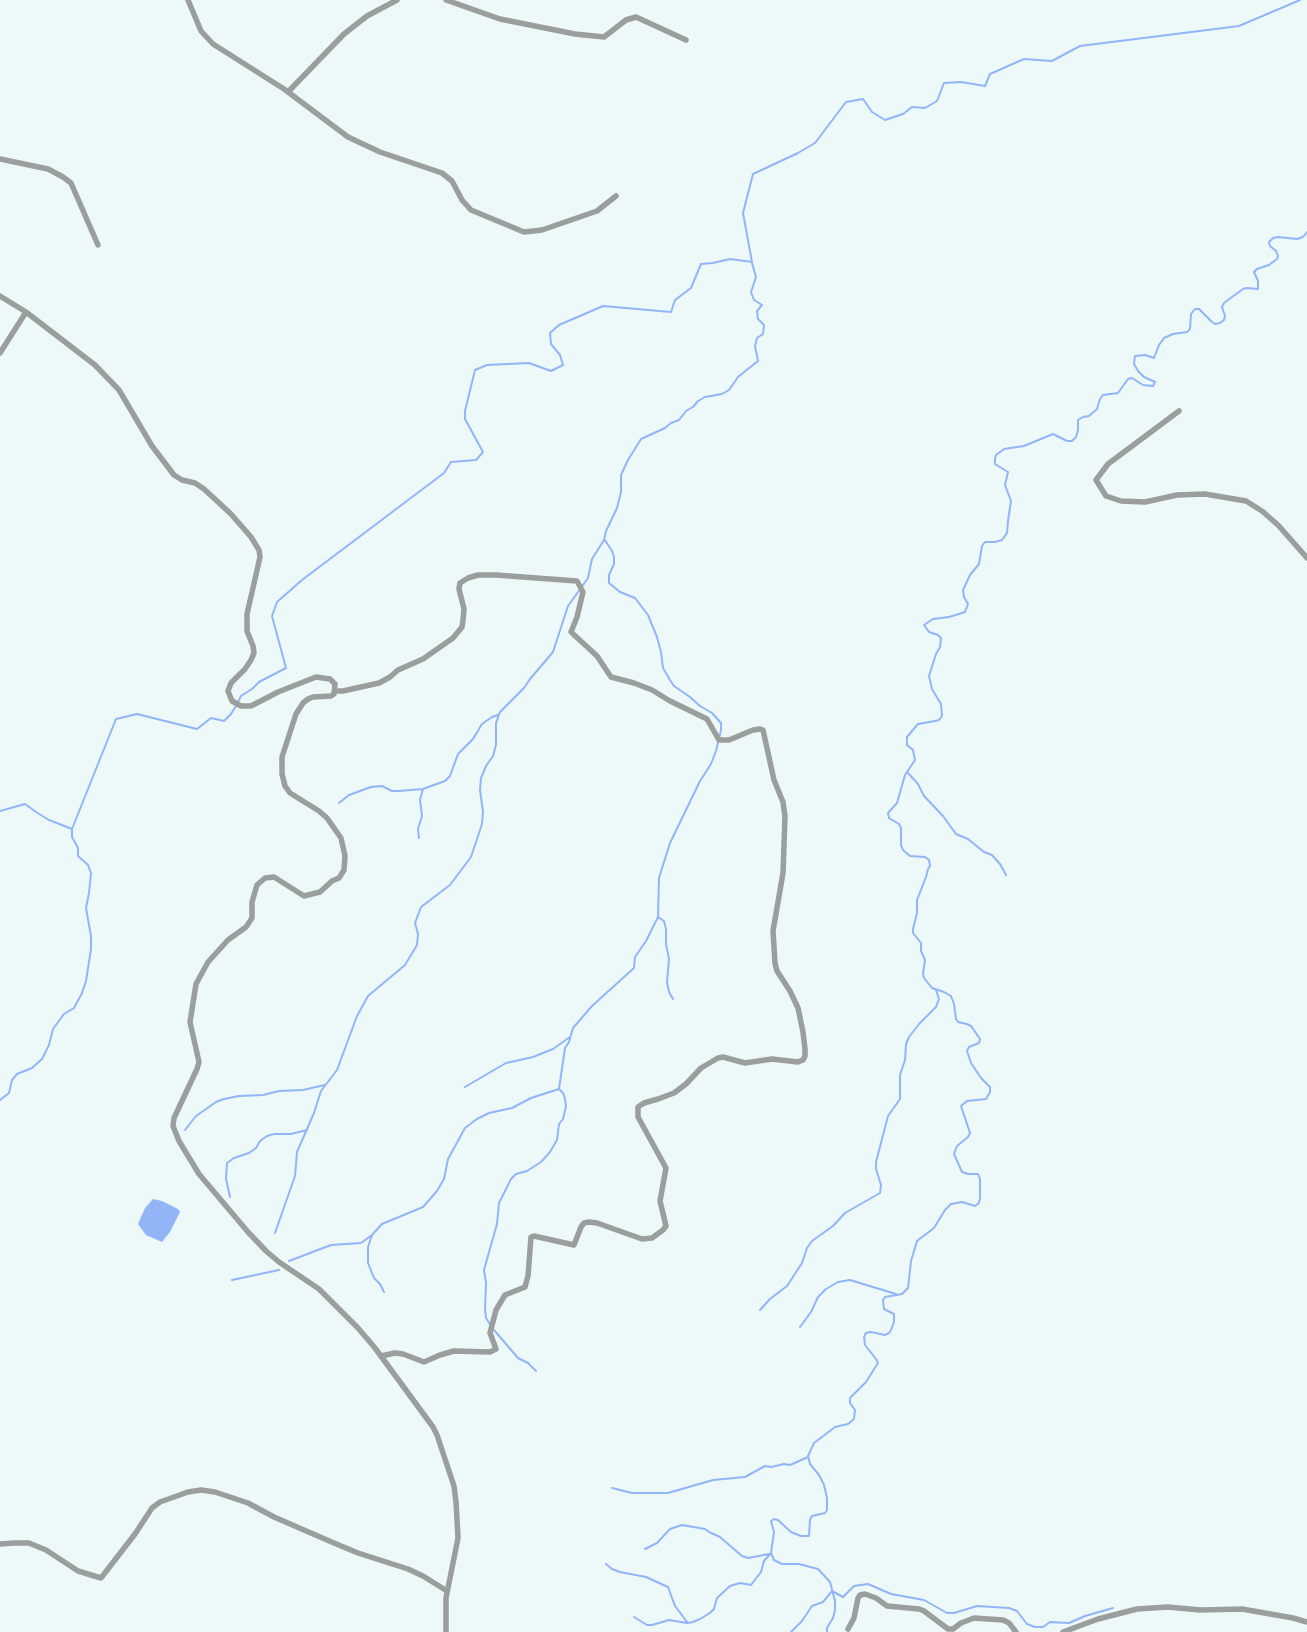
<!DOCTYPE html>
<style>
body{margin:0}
canvas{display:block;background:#edf8f9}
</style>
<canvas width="1307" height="1632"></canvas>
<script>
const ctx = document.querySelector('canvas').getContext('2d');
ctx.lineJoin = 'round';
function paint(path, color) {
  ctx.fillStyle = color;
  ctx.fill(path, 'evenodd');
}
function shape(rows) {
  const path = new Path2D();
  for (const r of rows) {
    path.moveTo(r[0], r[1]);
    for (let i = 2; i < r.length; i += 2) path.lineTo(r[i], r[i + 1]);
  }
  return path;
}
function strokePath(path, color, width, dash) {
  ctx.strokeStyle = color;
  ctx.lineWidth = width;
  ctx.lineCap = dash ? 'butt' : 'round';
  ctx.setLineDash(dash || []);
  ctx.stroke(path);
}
paint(shape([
 [153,1199,162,1201,178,1209,180,1212,170,1232,162,1242,146,1235,138,1224,145,1208]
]), '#92b5f7');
strokePath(shape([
 [238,702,241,696,252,689,259,682,286,668,272,616,277,602,302,580,444,473,451,462,476,460,483,452,465,419,465,411,475,370,487,365,529,363,551,371,563,365,560,355,551,344,550,333,559,325,603,306,671,312,675,300,691,288,701,264,713,263,730,259,752,262,743,213,753,174,798,153,815,143,846,102,863,99,872,112,885,120,903,114,912,107,925,108,937,101,944,83,961,82,985,86,990,74,1024,59,1052,61,1080,46,1239,26,1300,0],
 [908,773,918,784,924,796,943,816,956,834,968,839,984,852,992,855,1000,864,1006,875],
 [339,803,349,795,371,787,382,786,392,791,399,791,423,789,445,781,450,776,458,754,473,739,482,724,492,717,498,715],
 [0,811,25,804,36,812,49,820,72,829,116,719,137,714,197,729,211,718,224,721,231,714,236,706],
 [419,838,418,829,422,816,420,800,423,789],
 [658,917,664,921,666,929,666,944,669,959,667,982,669,992,673,999],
 [465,1087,506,1063,533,1057,553,1049,570,1037],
 [0,1100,9,1093,12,1080,17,1074,32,1068,42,1059,49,1045,53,1029,64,1014,74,1008,82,993,86,981,91,949,91,936,86,908,89,893,91,873,88,865,78,856,78,848,72,837,72,829],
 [185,1130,196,1116,216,1102,224,1099,239,1096,263,1095,279,1091,303,1090,325,1085],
 [230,1197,226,1179,227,1163,234,1158,249,1153,256,1148,260,1141,267,1136,274,1134,291,1134,307,1130],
 [275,1233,295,1176,297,1152,314,1113,321,1091,337,1070,357,1016,368,996,405,965,417,945,418,934,415,923,421,907,450,885,471,857,482,824,483,812,480,790,481,778,486,766,493,756,496,745,496,723,500,712,524,688,530,679,553,652,568,606,588,578,592,559,604,540,606,531,617,508,621,492,621,475,628,460,641,439,665,428,671,423,679,420,686,411,693,407,698,401,705,397,722,394,729,390,738,377,758,361,755,346,757,338,763,334,764,325,758,319,757,311,762,305,754,300,751,292,756,277,752,263],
 [372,1235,368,1247,368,1263,374,1278,380,1284,384,1292],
 [289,1261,331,1245,361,1243,372,1235,382,1224,423,1207,437,1191,444,1179,448,1159,465,1128,477,1119,489,1113,512,1108,531,1098,559,1089,565,1048,569,1042,573,1028,592,1006,634,968,635,957,646,941,658,917,659,878,670,843,700,781,711,764,716,751,721,730,721,723,712,713,700,706,690,697,674,686,670,680,663,668,661,652,657,637,648,615,635,598,620,592,609,583,609,575,614,564,614,557,612,551,605,540],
 [232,1280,279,1270],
 [760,1310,770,1299,787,1286,802,1263,807,1248,812,1241,833,1226,845,1213,880,1193,881,1185,876,1169,876,1162,888,1116,900,1099,900,1075,905,1060,906,1044,909,1037,919,1024,936,1007,939,999,936,990],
 [491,1326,486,1318,485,1309,486,1283,484,1270,497,1224,499,1203,511,1179,516,1174,527,1171,541,1162,550,1152,557,1140,559,1124,563,1119,566,1106,565,1099,563,1093,559,1089],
 [800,1327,811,1312,818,1297,826,1289,838,1282,850,1280,896,1294],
 [494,1330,518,1358,528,1363,536,1371],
 [612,1488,632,1493,668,1493,713,1480,745,1477,765,1466,771,1467,784,1464,790,1465,808,1457],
 [645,1549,657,1543,670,1529,682,1525,705,1529,709,1532,720,1537,742,1556,748,1558,769,1554],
 [606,1564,612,1569,620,1572,646,1577,668,1587,675,1606,687,1622],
 [634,1617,647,1625,652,1625,669,1620,687,1623,693,1622,700,1619,710,1613,714,1609,717,1598,730,1586,740,1583,751,1585,761,1572,764,1561,771,1553],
 [791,1632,802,1621,812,1606,823,1602,832,1591,843,1597,854,1586,868,1584,891,1594,924,1600,947,1613,954,1613,977,1606,1009,1608,1017,1611,1027,1624,1035,1627,1043,1627,1050,1622,1069,1623,1085,1616,1113,1608],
 [827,1632,827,1628,833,1618,835,1610,835,1601,830,1582,818,1569,799,1564,782,1564,774,1560,771,1553,774,1532,771,1521,774,1519,778,1520,791,1532,801,1536,809,1536,810,1520,812,1516,825,1513,827,1510,827,1498,824,1485,819,1475,810,1464,808,1456,814,1443,835,1427,848,1424,854,1419,855,1410,850,1403,850,1398,866,1382,878,1363,876,1359,865,1345,864,1337,866,1333,871,1332,885,1335,889,1333,891,1330,894,1322,894,1314,884,1309,883,1300,885,1297,902,1294,908,1288,911,1261,917,1241,934,1228,945,1210,951,1204,962,1202,975,1206,979,1203,980,1198,980,1179,978,1174,968,1174,962,1172,954,1154,957,1146,968,1137,970,1133,961,1106,967,1101,986,1099,990,1092,990,1087,981,1078,971,1063,967,1051,969,1047,979,1043,980,1039,971,1026,967,1024,958,1022,956,1019,954,1004,951,996,944,992,932,988,924,978,923,974,925,960,921,951,921,943,913,933,913,929,917,913,917,900,926,877,928,869,930,866,929,860,925,857,910,856,903,850,901,845,901,828,899,824,889,818,888,813,897,803,905,775,915,760,913,750,907,745,907,737,918,724,935,721,939,720,942,716,941,704,932,689,929,676,936,654,940,647,941,638,938,635,929,632,924,625,933,619,949,617,965,612,968,604,964,597,963,590,970,575,979,564,982,546,985,542,995,542,1002,540,1007,533,1008,521,1011,501,1005,485,1008,472,995,464,995,459,996,455,1004,449,1024,446,1053,434,1067,441,1072,441,1076,437,1078,430,1078,420,1083,417,1089,416,1097,409,1100,399,1103,395,1118,393,1128,379,1132,378,1143,385,1153,386,1155,382,1144,377,1138,371,1134,364,1135,356,1145,355,1154,358,1159,345,1164,338,1173,334,1187,332,1190,329,1191,314,1195,309,1199,309,1212,322,1215,324,1220,323,1224,320,1225,316,1222,307,1224,303,1243,289,1247,288,1258,289,1258,281,1254,272,1257,269,1269,265,1277,259,1278,256,1276,251,1270,246,1269,242,1273,238,1278,237,1297,239,1303,237,1307,232]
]), '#92b5f7', 2);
strokePath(shape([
 [188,0,201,31,213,44,284,89,348,137,380,152,442,173,452,181,462,200,471,210,524,232,542,230,597,211,616,196],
 [446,0,500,19,575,34,604,37,626,20,636,17,686,40],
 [288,92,344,34,367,16,397,0],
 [0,159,48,169,63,177,71,183,98,245],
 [0,296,26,312,95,365,119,390,152,446,174,475,182,480,195,483,204,489,231,514,251,537,259,550,260,557,247,614,247,631,253,646,254,653,251,660,245,669,231,683,228,691,232,701,241,706,251,706,278,692,316,677,330,679,335,684,334,694,331,696,313,697,308,699,303,703,296,714,282,757,282,774,285,786,290,793,319,811,327,818,341,838,345,856,344,870,339,878,332,881,320,892,304,896,274,877,265,878,257,885,252,902,252,918,246,927,228,940,208,962,196,984,190,1022,199,1062,197,1069,174,1118,173,1126,179,1141,199,1174,248,1232,266,1251,279,1262,319,1289,358,1328,375,1348,433,1427,437,1435,454,1486,456,1502,458,1538,446,1598,446,1632],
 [0,353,26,312],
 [1179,411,1108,464,1096,480,1106,496,1121,501,1145,502,1177,495,1205,494,1246,501,1262,511,1278,525,1307,558],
 [335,691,343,691,379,683,390,677,398,670,423,659,453,638,462,627,463,620,464,609,459,589,460,583,468,578,478,575,496,575,577,581,583,592,577,617,571,632,597,656,611,677,634,683,652,690,670,701,707,719,719,740,729,740,753,730,760,729,763,730,774,780,783,802,785,816,783,873,773,931,775,963,777,971,790,991,798,1008,803,1032,805,1049,805,1056,803,1060,798,1062,772,1059,745,1063,723,1057,718,1058,701,1068,686,1084,674,1093,658,1099,644,1103,638,1107,638,1117,666,1168,660,1201,666,1226,663,1230,652,1238,642,1239,597,1223,589,1222,584,1223,581,1227,574,1245,534,1236,531,1237,528,1276,525,1287,505,1295,496,1310,490,1333,496,1349,490,1352,454,1351,440,1355,424,1362,403,1354,395,1353,381,1356],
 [0,1544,14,1543,29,1543,46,1550,78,1571,101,1578,135,1534,152,1508,160,1502,188,1492,201,1490,215,1492,248,1503,274,1517,334,1543,358,1553,408,1569,423,1576,447,1591],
 [848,1629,854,1618,858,1598,860,1595,865,1594,876,1598,887,1606,919,1609,924,1611,948,1629,953,1629,961,1623,974,1618,1003,1620,1009,1623,1016,1632],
 [1063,1632,1098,1619,1137,1609,1168,1607,1200,1610,1242,1609,1293,1618,1307,1622]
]), '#9a9e9c', 5.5);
</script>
